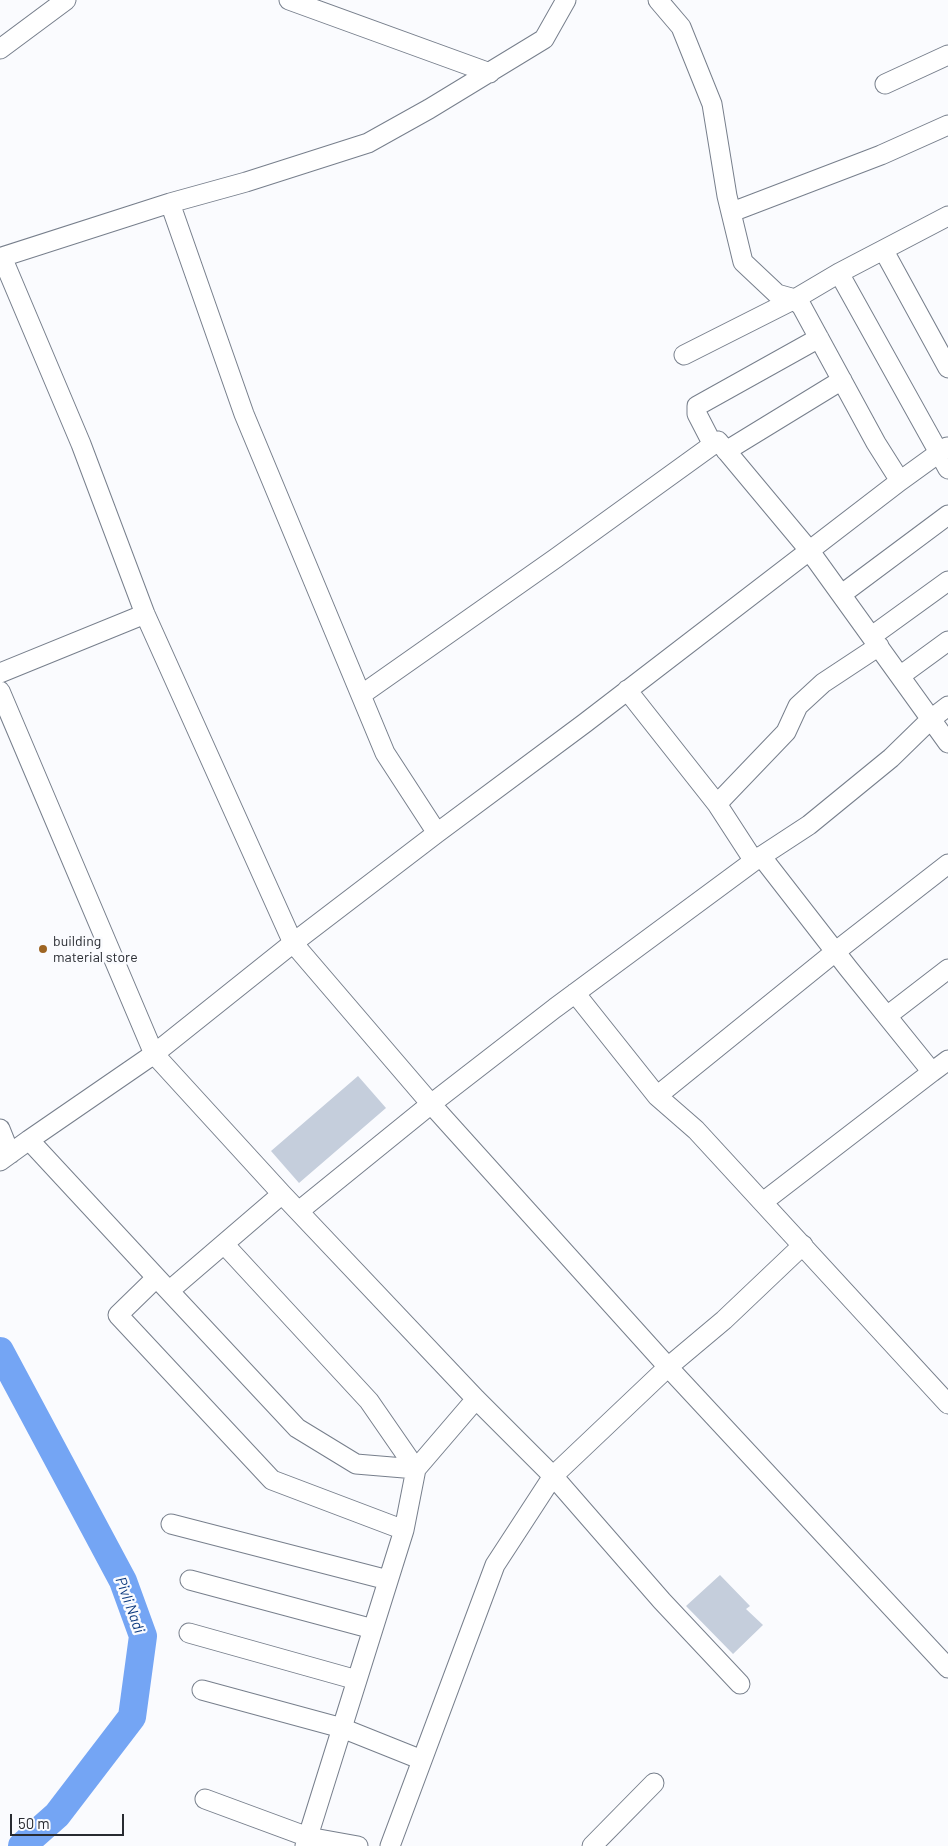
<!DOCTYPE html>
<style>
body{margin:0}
#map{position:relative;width:948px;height:1846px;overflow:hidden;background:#fafbfe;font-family:Barlow,sans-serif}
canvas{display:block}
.scale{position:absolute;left:10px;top:1814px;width:114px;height:22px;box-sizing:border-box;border:2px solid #282b31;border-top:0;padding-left:6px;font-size:15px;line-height:18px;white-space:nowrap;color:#282b31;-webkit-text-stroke:4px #fafbfe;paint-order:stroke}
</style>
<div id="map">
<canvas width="948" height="1846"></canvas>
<div class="scale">50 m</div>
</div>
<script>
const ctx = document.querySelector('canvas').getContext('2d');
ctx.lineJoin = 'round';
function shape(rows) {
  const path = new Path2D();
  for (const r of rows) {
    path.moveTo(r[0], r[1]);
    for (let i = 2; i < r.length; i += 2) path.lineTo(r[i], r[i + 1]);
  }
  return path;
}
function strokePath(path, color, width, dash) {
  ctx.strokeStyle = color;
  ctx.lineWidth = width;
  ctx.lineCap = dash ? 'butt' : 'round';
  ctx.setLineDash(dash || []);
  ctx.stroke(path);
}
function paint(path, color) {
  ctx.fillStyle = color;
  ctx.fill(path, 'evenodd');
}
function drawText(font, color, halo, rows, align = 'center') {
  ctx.font = font + ' Barlow,sans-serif';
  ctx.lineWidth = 5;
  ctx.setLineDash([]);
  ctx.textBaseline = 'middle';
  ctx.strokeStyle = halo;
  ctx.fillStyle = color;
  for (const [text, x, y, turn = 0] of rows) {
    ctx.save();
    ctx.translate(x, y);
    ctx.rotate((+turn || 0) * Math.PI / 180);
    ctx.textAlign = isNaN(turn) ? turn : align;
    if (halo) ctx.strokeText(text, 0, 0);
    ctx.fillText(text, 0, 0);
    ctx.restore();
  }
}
strokePath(shape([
 [0,1351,123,1581,143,1636,132,1717,57,1815,22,1846]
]), '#74a5f4', 28);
paint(shape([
 [358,1076,386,1108,299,1183,271,1151],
 [720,1575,750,1606,746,1609,763,1625,733,1654,686,1606]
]), '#c5cedc');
const minor = shape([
 [289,0,490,73],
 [566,0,544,39,429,109,368,143,246,182,170,203,2,257,81,444,145,614,293,943,431,1104,668,1367,948,1668],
 [0,49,66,0],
 [885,84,948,55],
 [170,203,244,414,385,753,437,833],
 [732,212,881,155,948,125],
 [884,251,948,368],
 [839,273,948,469],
 [684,355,795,299,839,273,948,216],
 [713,445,697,414,697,406,819,338],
 [726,451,842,380],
 [900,481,947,447],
 [842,594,948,515],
 [872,636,948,581],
 [0,673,145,614],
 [900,676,948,641],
 [627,690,717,804,786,732,798,706,823,683,879,646],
 [0,691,154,1054,282,1194,476,1399,553,1476,662,1601,740,1684],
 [361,695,556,558,718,441,809,550,948,743],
 [717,804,754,861,809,825,891,758,931,719,948,706],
 [761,856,848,968,932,1072,948,1060],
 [575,993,657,1096,696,1130,948,1404],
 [887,1016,948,969],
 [657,1096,835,952,948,864],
 [0,1129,10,1154],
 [0,1161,29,1140],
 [282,1194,169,1291,29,1140,154,1054,293,943,437,833,585,723,900,481,876,443,802,307,795,299,777,294,743,262,727,196,712,104,681,27,658,0],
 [763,1202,932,1072],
 [299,1211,431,1104,555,1008,754,861],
 [224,1244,369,1401,416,1469],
 [156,1278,118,1315,272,1480,404,1530,305,1846],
 [169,1291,297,1428,356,1464,416,1469],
 [171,1524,388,1580],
 [404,1530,416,1469,476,1399],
 [190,1580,373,1629],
 [189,1633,357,1680],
 [202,1690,342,1728,422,1760],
 [205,1799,308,1837,358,1846],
 [390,1846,495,1565,553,1476,668,1367,724,1320,803,1245],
 [592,1846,654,1783]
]);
strokePath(minor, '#777f8c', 21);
strokePath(minor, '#fff', 19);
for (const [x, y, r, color] of [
 [43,949,5,"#9e6523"]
]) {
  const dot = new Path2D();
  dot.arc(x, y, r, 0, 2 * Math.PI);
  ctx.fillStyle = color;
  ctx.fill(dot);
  strokePath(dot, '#fafbfe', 2);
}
drawText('14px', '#282b31', '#fafbfe', [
 ["building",53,941],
 ["material store",53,957]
], 'left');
drawText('italic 15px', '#0d3a7f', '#fafbfe', [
 ["Pivli Nadi",130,1605,70]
]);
</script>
